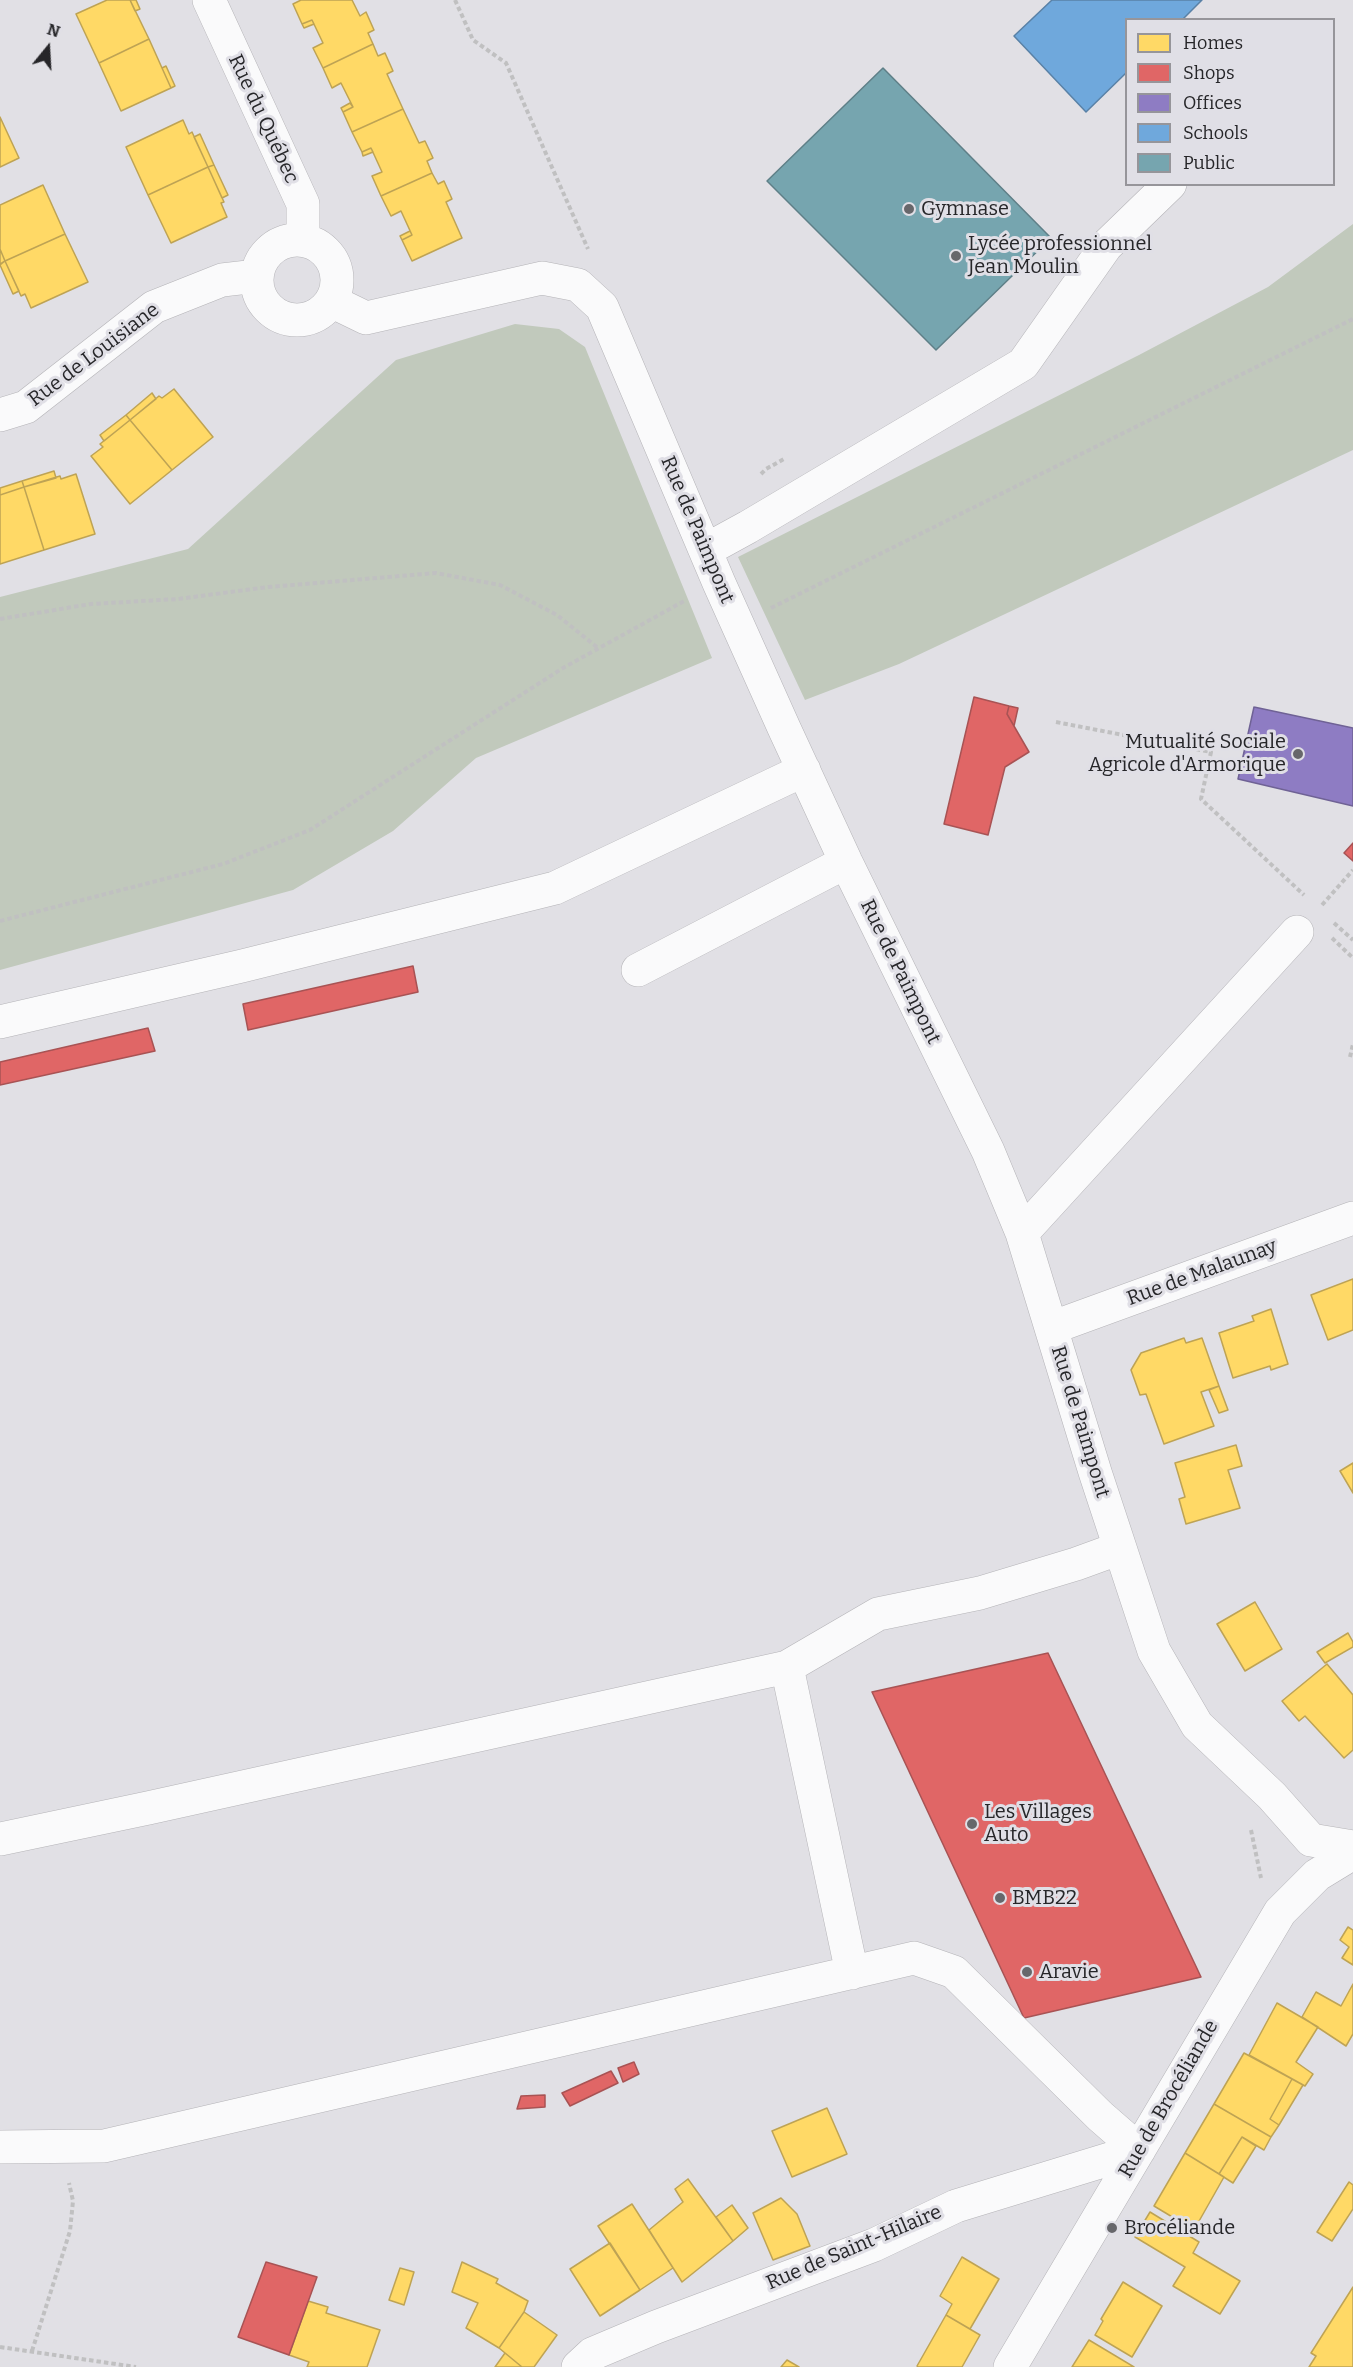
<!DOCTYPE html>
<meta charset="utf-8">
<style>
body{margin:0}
#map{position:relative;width:1353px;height:2367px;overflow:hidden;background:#e1e0e5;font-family:Bitter,serif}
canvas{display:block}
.legend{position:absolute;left:1125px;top:18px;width:210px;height:168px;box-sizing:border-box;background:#e0dfe6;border:2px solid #96959a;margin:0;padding:8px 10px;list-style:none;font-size:18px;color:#262629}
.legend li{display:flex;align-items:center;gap:12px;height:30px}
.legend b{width:30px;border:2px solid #96959a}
.north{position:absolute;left:18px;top:18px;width:60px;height:60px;-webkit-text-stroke:4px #e0dfe6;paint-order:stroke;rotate:18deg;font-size:16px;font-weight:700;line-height:24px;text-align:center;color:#262629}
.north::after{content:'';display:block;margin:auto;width:21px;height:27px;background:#262629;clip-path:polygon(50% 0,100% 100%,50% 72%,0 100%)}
</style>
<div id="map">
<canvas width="1353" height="2367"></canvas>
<ul class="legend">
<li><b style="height:16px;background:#ffd966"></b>Homes</li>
<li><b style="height:16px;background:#e06666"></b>Shops</li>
<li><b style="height:16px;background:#8e7cc3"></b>Offices</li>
<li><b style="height:16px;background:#6fa8dc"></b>Schools</li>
<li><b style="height:16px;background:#76a5af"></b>Public</li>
</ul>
<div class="north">N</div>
</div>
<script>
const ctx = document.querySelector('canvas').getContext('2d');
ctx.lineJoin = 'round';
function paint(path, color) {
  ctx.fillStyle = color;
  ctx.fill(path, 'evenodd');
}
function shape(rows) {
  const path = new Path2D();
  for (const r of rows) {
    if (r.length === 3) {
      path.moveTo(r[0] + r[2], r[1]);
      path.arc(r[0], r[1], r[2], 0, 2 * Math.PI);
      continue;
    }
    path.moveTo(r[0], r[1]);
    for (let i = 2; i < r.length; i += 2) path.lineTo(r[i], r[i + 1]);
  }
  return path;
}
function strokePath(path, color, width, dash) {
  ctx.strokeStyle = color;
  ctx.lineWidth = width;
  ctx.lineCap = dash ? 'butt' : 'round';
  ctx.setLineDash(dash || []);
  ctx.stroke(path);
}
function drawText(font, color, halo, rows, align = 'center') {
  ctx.font = font + ' Bitter,serif';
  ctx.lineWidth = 6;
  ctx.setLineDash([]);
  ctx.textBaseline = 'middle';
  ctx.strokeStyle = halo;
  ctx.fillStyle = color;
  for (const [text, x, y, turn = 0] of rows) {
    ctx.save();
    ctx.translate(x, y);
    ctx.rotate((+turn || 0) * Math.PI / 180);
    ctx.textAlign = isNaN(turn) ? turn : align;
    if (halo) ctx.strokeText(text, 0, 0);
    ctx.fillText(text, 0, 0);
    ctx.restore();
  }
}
paint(shape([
 [1353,224,1353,450,899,664,805,700,738,557,1139,355,1268,287],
 [515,324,559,329,585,347,712,658,476,758,393,831,293,890,0,970,0,597,188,549,396,360]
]), '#c1c9bc');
const homes = shape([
 [107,0,130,0,149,39,99,63,76,14,107,0],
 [130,0,136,0,140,9,135,11,130,0],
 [301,0,352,0,360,16,366,12,374,30,368,33,373,44,323,68,313,48,323,43,312,20,302,24,293,4,301,0],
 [312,20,314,24,304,28,302,24,312,20],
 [149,39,171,88,121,111,99,63,149,39],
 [373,44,378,56,385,53,393,71,387,74,403,109,352,132,343,112,353,107,341,83,332,88,323,68,373,44],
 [166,66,175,86,171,88,162,68,166,66],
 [350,103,353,107,343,112,341,108,350,103],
 [403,109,419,143,425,141,433,158,427,161,432,173,381,196,372,176,382,172,371,148,362,152,352,132,403,109],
 [0,117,19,158,0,167,0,117],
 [183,120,189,134,192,132,208,167,148,195,126,147,183,120],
 [200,134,214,165,208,167,194,137,200,134],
 [371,148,373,152,363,156,362,152,371,148],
 [214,165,228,195,222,198,208,167,214,165],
 [208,167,224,202,221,203,227,217,171,243,148,195,208,167],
 [432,173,438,184,444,181,452,199,446,202,462,238,412,261,402,240,412,235,401,211,391,216,381,196,432,173],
 [43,185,65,234,5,261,0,249,0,205,43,185],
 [410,231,412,235,402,240,400,236,410,231],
 [65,234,88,282,31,308,25,294,21,296,5,261,65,234],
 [0,249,5,261,0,264,0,249],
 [5,261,19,291,13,294,0,265,5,261],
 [174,389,213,437,172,470,130,420,159,396,162,398,174,389],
 [152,393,156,399,130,420,126,415,152,393],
 [126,415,130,420,104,441,100,435,126,415],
 [130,420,172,470,130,504,91,456,103,447,100,444,130,420],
 [54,471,56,478,24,487,22,481,54,471],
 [76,474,95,534,44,550,24,487,60,476,61,479,76,474],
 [22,481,24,487,0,495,0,488,22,481],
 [24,487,44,550,0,564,0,495,24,487],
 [1353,1279,1353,1330,1328,1340,1311,1295,1353,1279],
 [1271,1309,1288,1364,1271,1370,1270,1366,1233,1378,1219,1333,1254,1321,1252,1316,1271,1309],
 [1184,1338,1186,1343,1202,1338,1219,1386,1201,1392,1214,1426,1164,1444,1146,1394,1140,1395,1131,1370,1141,1353,1184,1338],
 [1219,1386,1228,1410,1219,1413,1209,1390,1219,1386],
 [1236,1445,1242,1466,1228,1470,1240,1508,1186,1524,1179,1499,1185,1497,1175,1463,1236,1445],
 [1353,1463,1353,1493,1340,1471,1353,1463],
 [1255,1602,1282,1649,1245,1671,1217,1624,1255,1602],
 [1348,1633,1353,1642,1353,1647,1325,1663,1317,1652,1348,1633],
 [1327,1664,1353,1695,1353,1750,1344,1758,1305,1716,1299,1721,1282,1701,1327,1664],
 [1348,1927,1353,1930,1353,1965,1342,1958,1349,1947,1340,1940,1348,1927],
 [1353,1984,1353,2034,1346,2046,1302,2017,1316,1992,1341,2006,1353,1984],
 [1277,2003,1318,2027,1296,2062,1313,2074,1305,2086,1249,2055,1277,2003],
 [1244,2053,1292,2079,1270,2119,1279,2125,1271,2137,1214,2104,1244,2053],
 [1292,2079,1303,2085,1279,2125,1270,2119,1292,2079],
 [1214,2104,1271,2137,1264,2150,1242,2137,1219,2174,1185,2153,1214,2104],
 [827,2108,847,2154,792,2177,772,2131,827,2108],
 [1242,2137,1256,2146,1233,2183,1219,2174,1242,2137],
 [1185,2153,1224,2177,1194,2230,1154,2206,1185,2153],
 [688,2179,733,2241,682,2282,649,2230,683,2202,675,2189,688,2179],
 [1349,2182,1353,2185,1353,2209,1332,2241,1317,2232,1349,2182],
 [781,2198,797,2214,810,2246,773,2260,753,2213,781,2198],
 [632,2204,673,2268,640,2290,598,2226,632,2204],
 [732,2205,748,2228,733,2241,716,2217,732,2205],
 [1150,2212,1199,2242,1193,2253,1240,2281,1220,2314,1173,2286,1185,2267,1135,2237,1150,2212],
 [610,2243,640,2290,600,2316,570,2269,610,2243],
 [962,2257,999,2279,970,2329,946,2315,952,2304,940,2296,962,2257],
 [462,2262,498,2279,496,2283,528,2301,524,2312,499,2348,466,2328,478,2303,452,2292,462,2262],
 [400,2268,414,2272,404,2305,389,2300,400,2268],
 [1123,2282,1162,2306,1132,2357,1095,2335,1103,2321,1101,2319,1123,2282],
 [1353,2287,1353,2367,1309,2367,1316,2356,1311,2353,1353,2287],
 [308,2301,328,2307,326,2313,380,2330,367,2367,307,2367,309,2362,289,2355,308,2301],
 [524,2312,557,2335,534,2367,522,2367,499,2348,524,2312],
 [946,2315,980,2335,962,2367,918,2367,917,2366,946,2315],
 [1089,2340,1134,2367,1072,2367,1089,2340],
 [505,2353,522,2367,495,2367,505,2353],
 [787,2360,799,2367,781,2367,787,2360]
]);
paint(homes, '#ffd966');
strokePath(homes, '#bea354', 1.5);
const shops = shape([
 [974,697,1009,706,1007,714,1029,752,1005,767,988,835,944,824,974,697],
 [1009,706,1018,708,1014,726,1007,714,1009,706],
 [1353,843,1353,861,1344,853,1353,843],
 [413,966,418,992,248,1030,243,1004,413,966],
 [148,1028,155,1051,0,1085,0,1062,148,1028],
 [1048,1653,1201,1977,1024,2018,872,1692,1048,1653],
 [634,2062,639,2074,623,2082,618,2068,634,2062],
 [611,2071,618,2083,570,2106,562,2093,611,2071],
 [545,2095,545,2107,517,2109,521,2096,545,2095],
 [266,2262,317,2277,289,2355,238,2337,266,2262]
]);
paint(shops, '#e06666');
strokePath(shops, '#a85354', 1.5);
const offices = shape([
 [1254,707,1353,728,1353,806,1238,779,1254,707]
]);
paint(offices, '#8e7cc3');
strokePath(offices, '#6f6295', 1.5);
const schools = shape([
 [1052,0,1202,0,1182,20,1126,20,1126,73,1086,112,1014,36,1052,0]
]);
paint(schools, '#6fa8dc');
strokePath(schools, '#5981a6', 1.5);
const public = shape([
 [883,68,1051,238,936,350,767,181,883,68]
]);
paint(public, '#76a5af');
strokePath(public, '#5e7f87', 1.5);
const minor = shape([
 [209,0,303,204,303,240],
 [297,280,40],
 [331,301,366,318,542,278,578,285,602,307,719,583,784,728,846,862,988,1151,1022,1233,1095,1472,1154,1651,1197,1725,1272,1796,1311,1840,1353,1847],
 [0,415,26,407,154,307,222,280,257,276],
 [706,550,748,527,1023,364,1106,246,1170,184],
 [638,970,846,862],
 [0,1022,242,966,555,888,804,770],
 [1022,1233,1297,932],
 [1051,1328,1353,1218],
 [787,1667,852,1973],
 [0,1839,148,1808,787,1667,878,1614,980,1593,1076,1564,1120,1548],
 [0,2147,104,2146,914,1958,954,1972,1100,2116,1139,2150],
 [578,2367,592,2354,656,2327,874,2245,956,2206,1139,2150],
 [1010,2367,1280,1912,1317,1875,1353,1853]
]);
strokePath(minor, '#b4b3b7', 34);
strokePath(shape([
 [455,0,473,40,506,63,588,249],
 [761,474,766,469,784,459],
 [771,608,1353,319],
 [0,619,91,604,178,599,268,587,436,573,500,585,557,615,598,648],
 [1056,722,1211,752,1201,799,1304,895],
 [1322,905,1353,870],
 [0,921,223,864,310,830,563,668,686,600],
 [1334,923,1353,940],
 [1332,938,1353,958],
 [1350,1057,1353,1044],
 [1251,1830,1261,1878],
 [0,2347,136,2367],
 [32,2351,70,2231,73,2201,69,2183]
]), '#c0c0c1', 4, [4.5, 3]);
strokePath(minor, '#fafafb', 33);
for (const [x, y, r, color] of [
 [909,209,6,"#67676b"],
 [956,256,6,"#67676b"],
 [1298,754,6,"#67676b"],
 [972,1824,6,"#67676b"],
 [1000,1898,6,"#67676b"],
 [1027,1972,6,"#67676b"],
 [1112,2228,6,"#67676b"]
]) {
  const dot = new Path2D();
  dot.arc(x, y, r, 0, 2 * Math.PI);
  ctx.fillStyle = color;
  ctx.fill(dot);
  strokePath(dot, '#e0dfe6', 2);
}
drawText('20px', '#262629', '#e0dfe6', [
 ["Rue du Québec",263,119,65],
 ["Rue de Louisiane",94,355,-37],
 ["Rue de Paimpont",697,530,67],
 ["Rue de Paimpont",900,972,64],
 ["Rue de Malaunay",1202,1273,-20],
 ["Rue de Paimpont",1080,1422,73],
 ["Rue de Brocéliande",1169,2099,-60],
 ["Rue de Saint-Hilaire",854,2248,-23]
]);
drawText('20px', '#262629', '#e0dfe6', [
 ["Gymnase",921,209],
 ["Lycée professionnel",968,244],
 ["Jean Moulin",968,267],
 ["Mutualité Sociale",1286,742,"right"],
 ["Agricole d'Armorique",1286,765,"right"],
 ["Les Villages",984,1812],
 ["Auto",984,1835],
 ["BMB22",1012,1898],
 ["Aravie",1039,1972],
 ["Brocéliande",1124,2228]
], 'left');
</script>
